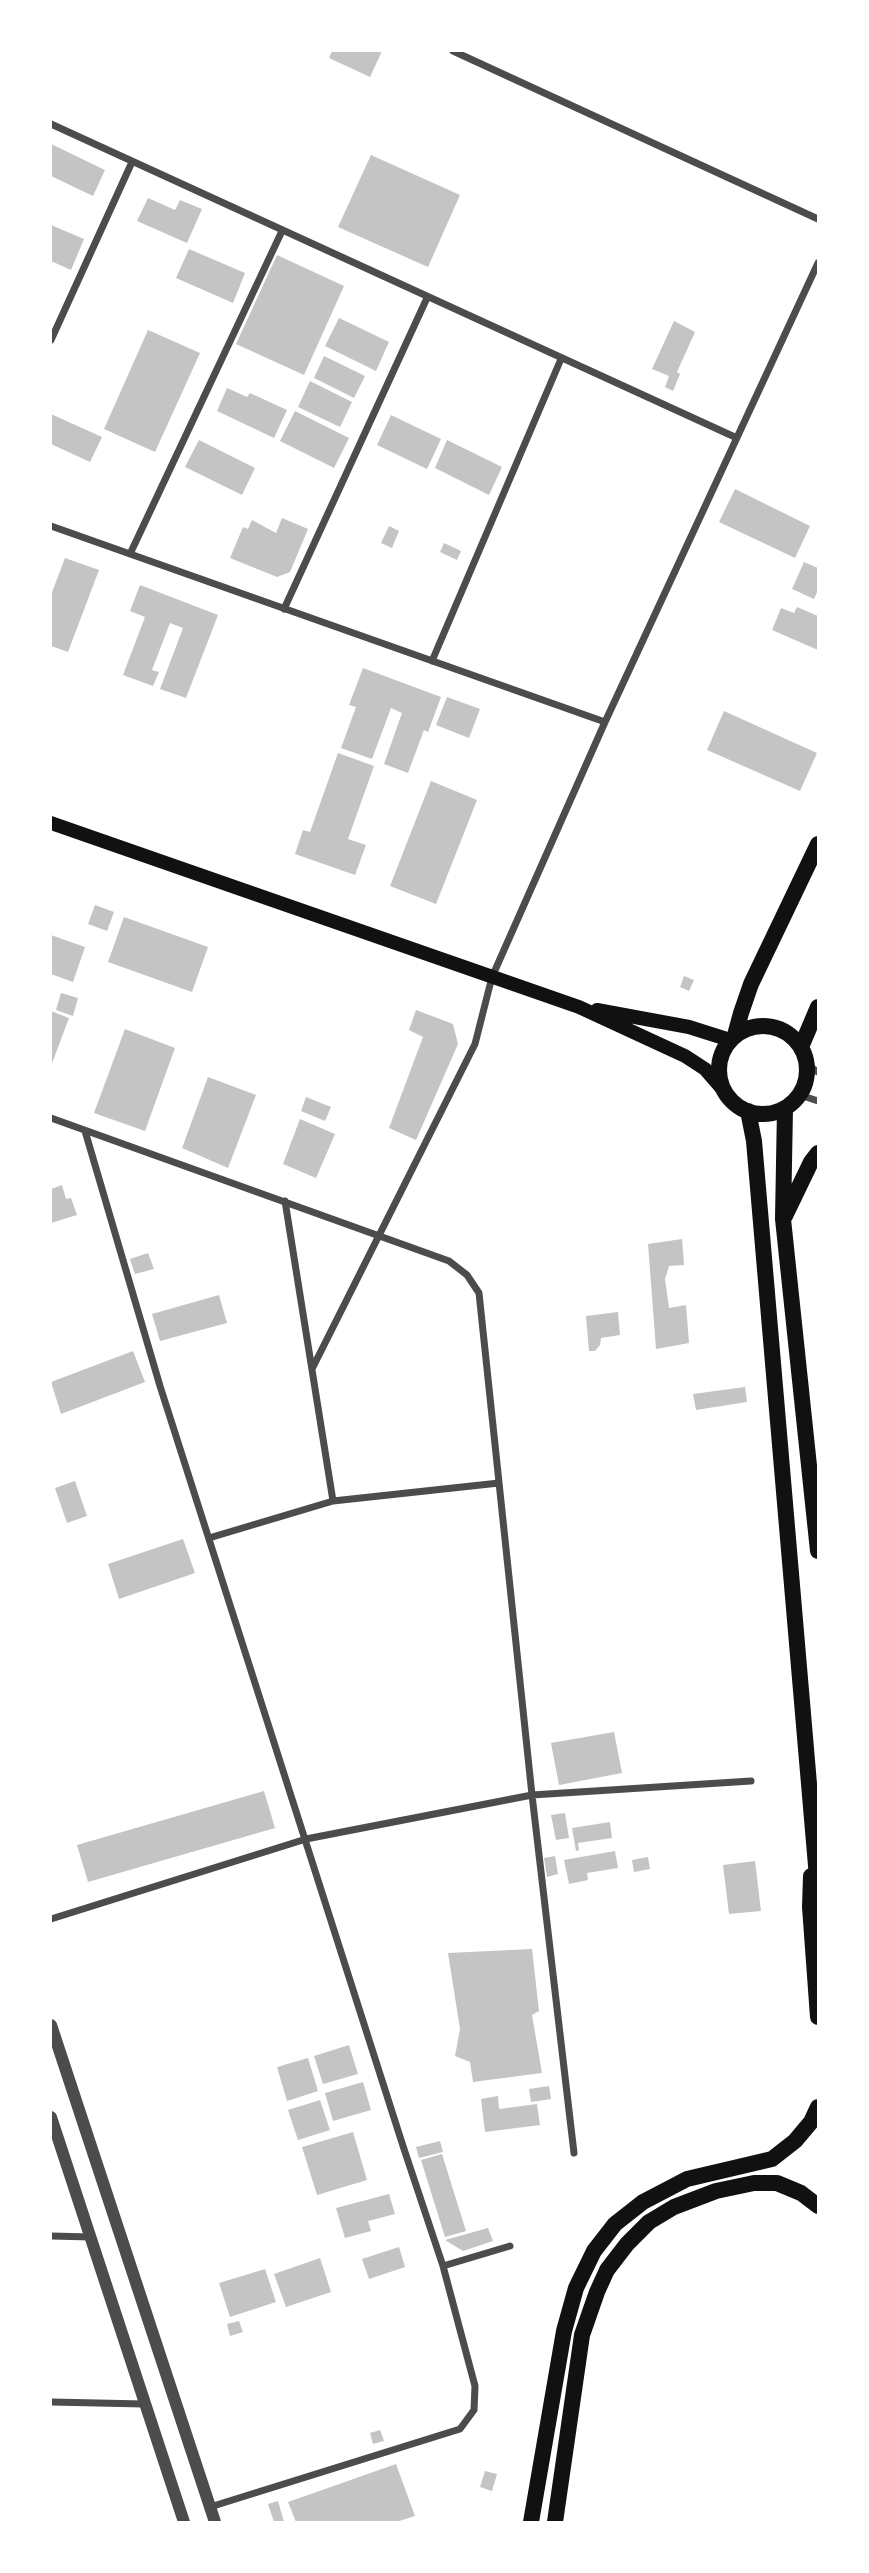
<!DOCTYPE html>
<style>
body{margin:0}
#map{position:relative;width:869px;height:2573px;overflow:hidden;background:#fff;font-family:Overpass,sans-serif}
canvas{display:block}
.frame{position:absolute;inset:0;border:52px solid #fff;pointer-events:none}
</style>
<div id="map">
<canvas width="869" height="2573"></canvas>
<div class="frame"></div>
</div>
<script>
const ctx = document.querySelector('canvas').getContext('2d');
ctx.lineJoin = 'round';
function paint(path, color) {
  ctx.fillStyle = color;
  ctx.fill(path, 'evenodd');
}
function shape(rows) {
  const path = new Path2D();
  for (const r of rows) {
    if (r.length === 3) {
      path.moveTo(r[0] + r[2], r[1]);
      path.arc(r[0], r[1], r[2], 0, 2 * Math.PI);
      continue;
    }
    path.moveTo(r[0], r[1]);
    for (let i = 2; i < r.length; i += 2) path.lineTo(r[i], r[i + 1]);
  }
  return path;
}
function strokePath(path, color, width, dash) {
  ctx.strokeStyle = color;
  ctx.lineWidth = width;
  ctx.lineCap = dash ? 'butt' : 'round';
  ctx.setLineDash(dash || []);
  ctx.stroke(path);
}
paint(shape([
 [332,51,382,51,370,77,329,58],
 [51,144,105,170,93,196,51,176],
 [371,155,460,195,428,267,338,227],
 [148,198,175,210,180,200,202,209,187,243,137,221],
 [51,225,84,239,71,270,51,261],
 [189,249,245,273,233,303,176,278],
 [277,255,344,286,304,375,236,344],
 [339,318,389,342,376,371,325,346],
 [674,321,695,332,677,372,680,374,673,391,665,387,669,376,652,369],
 [148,330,200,353,155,452,104,429],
 [324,356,365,376,354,398,314,378],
 [310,381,352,402,340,427,298,407],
 [227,388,247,397,250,393,287,410,274,438,217,411],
 [295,411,349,438,334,468,280,441],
 [51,414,102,437,90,462,51,444],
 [391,415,441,439,427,469,377,445],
 [199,440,255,468,242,495,185,467],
 [447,440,502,467,489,495,435,468],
 [735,489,810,526,795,558,719,522],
 [282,518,308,529,290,572,277,577,230,558,243,527,248,529,252,520,276,533],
 [389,526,399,531,392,548,381,543],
 [444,543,461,551,457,560,440,552],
 [65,558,99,570,68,652,51,646,51,595],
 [804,562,818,568,818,590,814,599,792,589],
 [140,585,218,615,186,698,160,689,183,628,170,623,152,670,159,672,153,686,123,675,145,617,130,611],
 [797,607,818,616,818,650,772,630,781,608,794,613],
 [363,668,441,697,428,732,424,730,408,773,384,764,402,713,391,708,372,759,341,748,356,707,349,705],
 [447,697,480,709,469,738,436,725],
 [724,711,817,753,800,791,707,750],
 [338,753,374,766,348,839,366,845,355,875,295,854,303,830,310,832],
 [431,781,477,800,436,904,390,886],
 [95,905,114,912,107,931,88,924],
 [124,917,208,947,192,992,108,962],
 [51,935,85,947,73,982,51,974],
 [684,976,694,980,689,991,680,987],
 [61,993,78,998,73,1016,56,1010],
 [416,1010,453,1024,458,1044,416,1140,389,1128,423,1037,409,1030],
 [51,1011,69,1018,51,1066],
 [125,1029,175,1048,145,1131,94,1113],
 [208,1077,256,1095,228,1168,182,1148],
 [306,1097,331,1107,325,1121,301,1111],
 [300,1119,335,1134,316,1178,283,1164],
 [62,1185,66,1199,71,1198,77,1215,51,1223,51,1189],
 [682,1239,684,1265,669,1266,665,1279,669,1308,686,1305,689,1343,656,1349,648,1244],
 [148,1253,154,1269,135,1274,130,1259],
 [219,1295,227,1323,160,1341,152,1314],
 [618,1312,620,1335,601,1338,600,1345,595,1351,589,1351,586,1316],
 [133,1351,145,1382,61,1414,51,1382],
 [745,1387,747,1402,696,1410,693,1394],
 [75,1481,87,1516,67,1523,55,1488],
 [183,1539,195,1573,119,1599,108,1564],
 [614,1732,622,1773,559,1785,551,1743],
 [264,1791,275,1828,88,1882,77,1845],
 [565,1813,569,1838,556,1840,551,1815],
 [610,1822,612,1838,578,1843,579,1850,576,1851,572,1828],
 [615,1851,618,1868,587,1873,588,1880,569,1884,564,1860],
 [555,1856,558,1874,547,1877,544,1858],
 [648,1857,650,1869,634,1872,632,1860],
 [755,1861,761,1911,729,1914,723,1865],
 [532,1949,539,2011,532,2015,542,2073,473,2082,470,2062,455,2056,460,2029,448,1953],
 [349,2045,358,2074,323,2084,314,2056],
 [308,2058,318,2091,287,2101,277,2067],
 [363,2082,371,2110,333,2121,325,2093],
 [549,2086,551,2099,531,2102,529,2089],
 [498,2096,499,2109,537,2104,540,2125,485,2132,481,2099],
 [320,2100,330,2130,298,2140,288,2110],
 [353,2132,367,2180,317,2195,302,2147],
 [440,2141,443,2152,419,2158,416,2147],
 [442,2154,466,2231,445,2237,421,2160],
 [389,2194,395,2214,368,2221,371,2231,345,2238,336,2208],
 [488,2228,493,2241,463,2251,445,2240],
 [399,2247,405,2267,369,2279,362,2259],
 [320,2258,331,2292,286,2307,274,2274],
 [265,2269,276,2302,230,2317,219,2283],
 [239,2321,243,2332,230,2336,227,2324],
 [380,2430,384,2441,373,2444,370,2433],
 [396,2464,415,2516,396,2522,296,2522,288,2502],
 [485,2471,497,2474,492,2491,480,2487],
 [278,2501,284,2522,274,2522,268,2504]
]), '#c4c4c4');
strokePath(shape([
 [453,51,818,219],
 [51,124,737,438],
 [51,340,132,162],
 [51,526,605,722],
 [130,554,282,231],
 [284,609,427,298],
 [432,661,561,359],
 [807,1065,818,1072],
 [800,1095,818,1101],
 [51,1118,449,1261,467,1275,479,1293,532,1795,574,2153],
 [85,1131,160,1386,403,2146,443,2266,475,2386,474,2410,460,2429,210,2507],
 [285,1201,333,1501],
 [312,1369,475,1044,492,977,605,722,818,263],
 [209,1538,333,1501,499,1483],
 [51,1919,306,1839,532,1795,751,1781],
 [51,2236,91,2237],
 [443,2266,510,2246],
 [51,2402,144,2404]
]), '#4c4c4c', 7);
strokePath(shape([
 [51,2025,215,2522],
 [51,2117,184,2522]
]), '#4c4c4c', 12);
strokePath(shape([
 [51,823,579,1007,685,1056,705,1069,725,1092],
 [597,1010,689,1027,730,1040]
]), '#111', 14);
strokePath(shape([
 [763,1070,44],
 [735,1035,741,1013,751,984,818,844],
 [801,1047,818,1007],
 [785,1108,783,1219,818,1551],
 [748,1111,754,1141,818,1889],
 [785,1216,811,1162,818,1153],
 [811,1876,810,1907,818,2017],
 [531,2522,564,2331,576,2288,594,2251,615,2224,643,2202,687,2179,772,2159,795,2141,811,2122,818,2107],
 [555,2522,582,2335,597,2292,607,2270,627,2244,649,2222,674,2207,716,2191,754,2183,777,2183,801,2193,818,2206]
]), '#111', 16);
</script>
